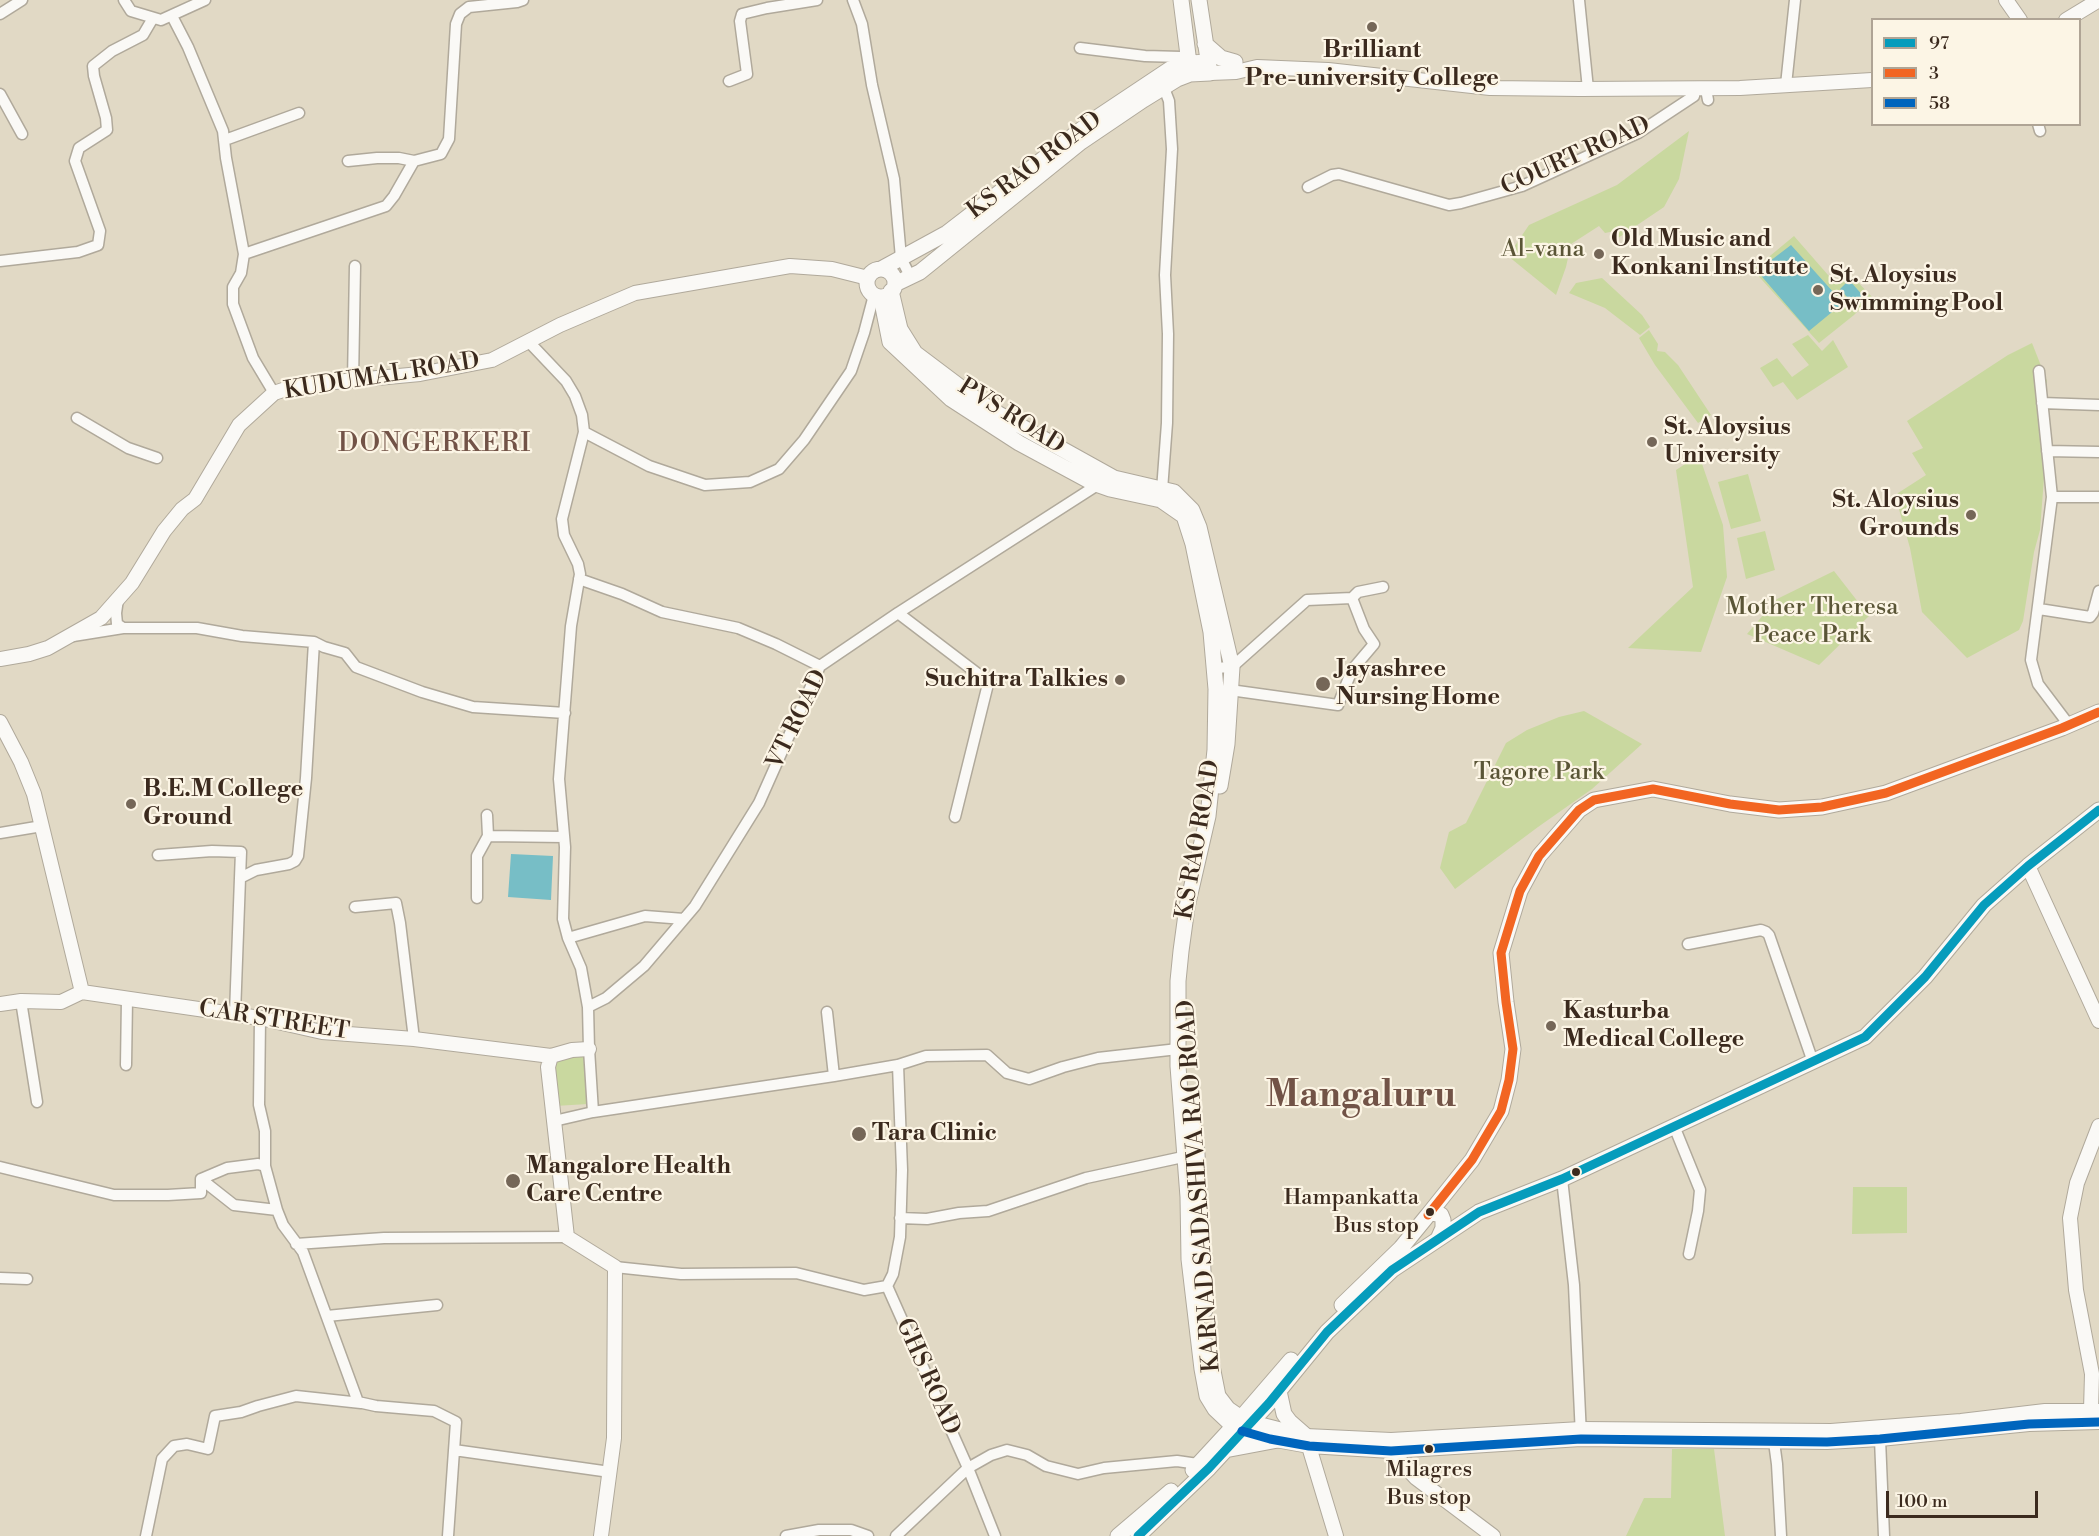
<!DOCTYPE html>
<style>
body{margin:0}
#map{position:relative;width:2099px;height:1536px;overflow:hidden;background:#e1d9c5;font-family:"Libre Bodoni",serif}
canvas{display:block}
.legend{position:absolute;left:1871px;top:18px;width:210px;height:108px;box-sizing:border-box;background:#fcf5e5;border:2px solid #afa495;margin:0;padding:8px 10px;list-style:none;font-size:18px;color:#3b2a1e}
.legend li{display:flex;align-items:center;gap:12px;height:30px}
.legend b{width:30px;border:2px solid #afa495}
.scale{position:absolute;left:1886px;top:1491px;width:152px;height:27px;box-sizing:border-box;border:3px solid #3b2a1e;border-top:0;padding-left:8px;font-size:18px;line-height:21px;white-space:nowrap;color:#3b2a1e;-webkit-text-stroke:4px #fcf5e5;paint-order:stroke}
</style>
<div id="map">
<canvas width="2099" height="1536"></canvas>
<ul class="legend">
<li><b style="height:8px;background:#069cbc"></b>97</li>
<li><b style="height:8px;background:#f26522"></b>3</li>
<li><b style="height:8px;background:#0065bd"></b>58</li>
</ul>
<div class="scale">100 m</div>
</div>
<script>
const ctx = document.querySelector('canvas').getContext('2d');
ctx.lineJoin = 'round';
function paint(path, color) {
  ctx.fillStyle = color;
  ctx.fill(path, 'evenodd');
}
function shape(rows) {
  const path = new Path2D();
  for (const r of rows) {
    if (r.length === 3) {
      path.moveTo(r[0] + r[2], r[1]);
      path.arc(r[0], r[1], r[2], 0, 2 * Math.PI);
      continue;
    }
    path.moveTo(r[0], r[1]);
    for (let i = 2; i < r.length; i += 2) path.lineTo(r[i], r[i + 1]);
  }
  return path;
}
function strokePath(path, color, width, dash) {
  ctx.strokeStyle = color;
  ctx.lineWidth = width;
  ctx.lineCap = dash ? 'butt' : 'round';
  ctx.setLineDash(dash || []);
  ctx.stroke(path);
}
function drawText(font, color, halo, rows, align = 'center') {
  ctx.font = font + ' "Libre Bodoni",serif';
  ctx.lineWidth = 4.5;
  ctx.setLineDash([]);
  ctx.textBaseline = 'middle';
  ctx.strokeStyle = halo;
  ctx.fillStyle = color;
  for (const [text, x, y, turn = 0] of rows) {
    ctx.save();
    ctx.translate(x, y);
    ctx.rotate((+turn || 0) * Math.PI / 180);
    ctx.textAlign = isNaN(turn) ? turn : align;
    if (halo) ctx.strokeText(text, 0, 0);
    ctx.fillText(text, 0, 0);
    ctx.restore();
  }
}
paint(shape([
 [1689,131,1679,179,1664,207,1618,238,1615,231,1605,233,1599,226,1571,244,1566,267,1556,295,1508,256,1529,225,1617,185],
 [1794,236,1835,283,1845,276,1853,277,1872,297,1854,315,1819,343,1753,270],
 [1602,278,1642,315,1650,327,1640,335,1605,308,1569,293,1576,283],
 [1649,330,1658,344,1657,351,1665,352,1678,365,1711,415,1698,423,1655,365,1639,338],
 [1808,335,1822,351,1833,340,1848,367,1797,400,1783,382,1773,387,1760,368,1777,358,1792,377,1809,365,1792,344],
 [2032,343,2047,381,2043,398,2046,452,2040,530,2034,552,2023,621,2019,630,1967,658,1922,612,1910,548,1895,495,1926,475,1912,453,1923,448,1907,421,2008,355],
 [1699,455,1723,525,1727,577,1701,652,1628,648,1693,587,1676,470],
 [1748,474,1761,521,1731,529,1718,482],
 [1765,531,1775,570,1746,579,1737,538],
 [1834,571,1869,616,1819,665,1747,634,1777,599],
 [1584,711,1642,744,1592,789,1538,827,1455,889,1440,868,1449,832,1466,823,1506,743,1527,730,1559,717],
 [585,1055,588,1104,555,1106,552,1057],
 [1853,1187,1907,1187,1907,1233,1852,1234],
 [1672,1449,1714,1449,1725,1536,1626,1536,1644,1498,1671,1498]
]), '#c9d89f');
paint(shape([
 [1791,245,1843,303,1809,331,1757,271],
 [1849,280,1866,299,1855,306,1840,289],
 [511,854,553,856,551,900,508,897]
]), '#77bec6');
const street = shape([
 [124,0,131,11,161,20,205,0],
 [853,0,862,24,872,85,894,179,901,258,910,276],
 [1579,0,1588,89],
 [0,14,22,0],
 [172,16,188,47,223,131,226,158,244,254,241,273,233,287,233,304,253,358,274,393],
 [1080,48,1145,56,1181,57],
 [729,81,747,74,740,21,742,14,767,8,817,0],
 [1786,85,1795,0],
 [1706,89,1708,100],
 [0,94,22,134],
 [2038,124,2040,131],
 [225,140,299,113],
 [348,161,377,158,399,158,414,161],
 [1308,187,1332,175,1339,174,1449,205,1461,203,1522,186,1638,133,1694,96,1695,89],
 [244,254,386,206,394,196,414,161,441,154,449,139,456,24,460,14,469,7,517,2,523,0],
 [0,261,78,252,98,245,100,231,75,161,79,148,107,130,106,118,94,76,93,66,112,51,143,35,153,18],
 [529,342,566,381,575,396,582,415,584,432,649,466,705,485,750,482,779,469,804,440,851,371,864,333,874,295],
 [2039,371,2052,497,2031,660,2038,684,2069,725],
 [353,381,355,266],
 [2042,403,2099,405],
 [77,418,128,448,157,458],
 [584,432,562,519,564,535,578,564,580,574,571,626,559,779,565,847,563,919,568,938,581,968,588,1007],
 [2047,451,2099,452],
 [1162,490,1167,423,1168,334,1165,275,1172,149,1169,101,1164,88],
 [2052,497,2099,497],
 [579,579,622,594,662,612,738,628,776,644,820,666],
 [118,599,116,613,117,624,123,628],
 [2039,609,2090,617,2093,613,2099,591],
 [898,613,978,674,988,684,955,817],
 [73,636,123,628,197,628,242,636,314,642,324,647,345,653,356,667,422,692,473,707,565,713],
 [1214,668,1232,667,1307,600,1352,598,1358,592,1383,587],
 [1230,690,1338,705,1352,670,1374,644,1364,629,1352,598],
 [0,833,42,826],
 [488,836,564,837],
 [158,855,212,851,241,852,240,878],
 [477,898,477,856,488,836,487,815],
 [355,907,396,903,400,923,414,1039],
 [568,938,645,916,684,919],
 [1688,944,1761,930,1766,932,1769,935,1813,1062],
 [21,1001,37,1102],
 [827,1012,834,1076],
 [235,1014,240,878,256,870,289,864,295,861,298,856,306,778,314,642],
 [260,1018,259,1105,265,1131,265,1166,277,1210,283,1225,303,1252,358,1402,376,1406,434,1411,456,1422,448,1536],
 [126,1065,127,999],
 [593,1112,589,1049,588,1007,606,998,644,966,695,906,759,803,820,666,898,613,1102,482],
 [554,1121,593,1112,834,1076,898,1065,926,1056,987,1055,1007,1073,1029,1079,1063,1067,1098,1058,1178,1049],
 [1674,1126,1700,1190,1698,1211,1689,1254],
 [0,1167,114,1195,168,1195,201,1193,201,1179,227,1168,258,1164,265,1166],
 [201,1179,234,1205,277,1210],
 [1562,1179,1574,1285,1581,1436],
 [900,1218,927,1219,959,1213,988,1211,1086,1178,1192,1155],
 [296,1244,384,1238,567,1237],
 [615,1267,681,1274,796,1273,864,1290,887,1286],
 [0,1278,27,1279],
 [887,1286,968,1468,995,1536],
 [887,1286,893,1274,900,1237,902,1170,898,1065],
 [327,1316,437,1305],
 [1880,1439,1884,1536],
 [1774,1442,1777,1464,1781,1536],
 [454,1450,610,1472],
 [146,1536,162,1459,174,1446,187,1444,208,1449,215,1416,241,1412,258,1406,296,1396,361,1403],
 [786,1536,819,1530,851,1530,868,1536],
 [896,1536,968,1468,991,1455,1007,1450,1027,1455,1046,1466,1078,1474,1104,1468,1177,1461,1198,1464]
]);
const secondary = shape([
 [2006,0,2020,20],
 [2066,20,2099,0],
 [1210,73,1236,72,1257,67,1328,70,1490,88,1580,89,1740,88,1872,80],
 [0,659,29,654,48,648,101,618,132,583,164,531,182,509,195,499,239,425,274,393,292,387,324,383,420,374,492,360,560,325,635,293,790,266,832,269,868,278],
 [0,722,21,762,34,794,82,992],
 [2028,866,2099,1021],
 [0,1004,21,1001,61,1002,82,992,260,1018,322,1032,414,1039,551,1056,572,1050,589,1049],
 [551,1056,548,1067,567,1237,615,1267,614,1438,601,1536],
 [2091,1410,2092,1374,2076,1290,2070,1218,2077,1183,2099,1126],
 [1251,1422,1306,1436,1391,1440,1581,1429,1831,1431,1961,1421,2045,1411,2099,1411],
 [1242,1431,1270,1439,1309,1446,1391,1451,1581,1439,1827,1442,1880,1439,2029,1424,2099,1422],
 [1307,1440,1336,1536],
 [1391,1445,1391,1451,1416,1478,1493,1536]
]);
const primary = shape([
 [1181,0,1190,71],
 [1205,44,1221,58,1235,62],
 [881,269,947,233,1095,119,1170,69,1189,63,1209,62],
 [881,283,14],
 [895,284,920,272,1081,142,1143,100,1177,79,1190,74,1210,73,1199,0],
 [891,291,900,329,915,353,988,408,1114,478,1174,492,1192,510,1199,527,1232,667,1227,744,1220,786],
 [881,297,890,342,951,399,1019,443,1093,483,1110,489,1161,500,1184,516,1193,544,1211,632,1216,689,1215,750,1208,816,1187,907,1181,951,1178,981,1178,1066,1188,1197,1189,1259,1202,1369,1207,1396,1215,1409,1233,1426],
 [1190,1097,1197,1154,1205,1310],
 [1428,1215,1472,1160,1501,1111,1509,1080,1513,1049,1506,1002,1501,953,1520,891,1539,856,1579,810,1594,800,1653,789,1730,804,1779,810,1822,807,1886,793,2062,728,2099,712],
 [1342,1305,1401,1248,1428,1215,1432,1213,1441,1215,1443,1220,1443,1228,1438,1239],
 [1208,1346,1218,1396,1228,1409,1241,1418],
 [1279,1391,1284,1414,1290,1422,1306,1436],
 [1225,1450,1278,1440],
 [1193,1470,1241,1418,1291,1360],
 [1118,1536,1171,1491],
 [1138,1536,1209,1468,1269,1403,1327,1332,1392,1270,1479,1212,1562,1179,1865,1037,1925,977,1984,905,2028,866,2099,810]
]);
strokePath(street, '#b0a99b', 13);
strokePath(secondary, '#b0a99b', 16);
strokePath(primary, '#b0a99b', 17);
strokePath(street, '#faf9f6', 10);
strokePath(secondary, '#faf9f6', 14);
strokePath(primary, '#faf9f6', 15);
strokePath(shape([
 [1138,1536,1209,1468,1269,1403,1327,1332,1392,1270,1479,1212,1562,1179,1865,1037,1925,977,1984,905,2028,866,2099,810]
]), '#069cbc', 9);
strokePath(shape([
 [1428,1215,1472,1160,1501,1111,1509,1080,1513,1049,1506,1002,1501,953,1520,891,1539,856,1579,810,1594,800,1653,789,1730,804,1779,810,1822,807,1886,793,2062,728,2099,712]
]), '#f26522', 9);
strokePath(shape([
 [1242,1431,1270,1439,1309,1446,1391,1451,1581,1439,1827,1442,1880,1439,2029,1424,2099,1422]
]), '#0065bd', 9);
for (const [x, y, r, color] of [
 [1372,27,6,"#756758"],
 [1599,254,6,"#756758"],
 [1818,290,6,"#756758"],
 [1652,442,6,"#756758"],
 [1971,515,6,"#756758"],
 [1120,680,6,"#756758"],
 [1323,684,8,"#756758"],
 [131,804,6,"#756758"],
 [1551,1026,6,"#756758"],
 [859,1134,8,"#756758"],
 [1576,1172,5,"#3b2a1e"],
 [513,1181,8,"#756758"],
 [1430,1212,5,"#3b2a1e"],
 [1429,1449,5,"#3b2a1e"]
]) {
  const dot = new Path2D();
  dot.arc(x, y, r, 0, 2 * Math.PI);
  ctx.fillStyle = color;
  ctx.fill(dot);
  strokePath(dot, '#fcf5e5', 2);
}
drawText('22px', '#3b2a1e', '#fcf5e5', [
 ["Hampankatta",1419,1199],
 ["Bus stop",1419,1227],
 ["Milagres",1429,1471,"center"],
 ["Bus stop",1429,1499,"center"]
], 'right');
drawText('bold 24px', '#3b2a1e', '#fcf5e5', [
 ["Brilliant",1372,51,"center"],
 ["Pre-university College",1372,79,"center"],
 ["Old Music and",1611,240],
 ["Konkani Institute",1611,268],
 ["St. Aloysius",1830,276],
 ["Swimming Pool",1830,304],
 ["St. Aloysius",1664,428],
 ["University",1664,456],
 ["St. Aloysius",1959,501,"right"],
 ["Grounds",1959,529,"right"],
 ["Jayashree",1336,670],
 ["Nursing Home",1336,698],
 ["Suchitra Talkies",1108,680,"right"],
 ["B.E.M College",143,790],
 ["Ground",143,818],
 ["Kasturba",1563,1012],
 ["Medical College",1563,1040],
 ["Tara Clinic",872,1134],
 ["Mangalore Health",526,1167],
 ["Care Centre",526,1195]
], 'left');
drawText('24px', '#3b2a1e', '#fcf5e5', [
 ["COURT ROAD",1576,157,-24],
 ["KS RAO ROAD",1035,166,-37],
 ["KUDUMAL ROAD",382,377,-9],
 ["PVS ROAD",1011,417,32],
 ["VT ROAD",798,720,-64],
 ["KS RAO ROAD",1199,840,-80],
 ["CAR STREET",274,1021,9],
 ["KARNAD SADASHIVA RAO ROAD",1200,1186,-94],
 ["GHS ROAD",927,1377,66]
]);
drawText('24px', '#5a5536', '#fcf5e5', [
 ["Al-vana",1543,250],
 ["Mother Theresa",1812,608],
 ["Peace Park",1812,636],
 ["Tagore Park",1539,773]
]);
ctx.letterSpacing = '1.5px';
drawText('26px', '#725347', '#fcf5e5', [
 ["DONGERKERI",435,445]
]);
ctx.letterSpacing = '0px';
drawText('bold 36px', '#725347', '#fcf5e5', [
 ["Mangaluru",1361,1097]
]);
</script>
